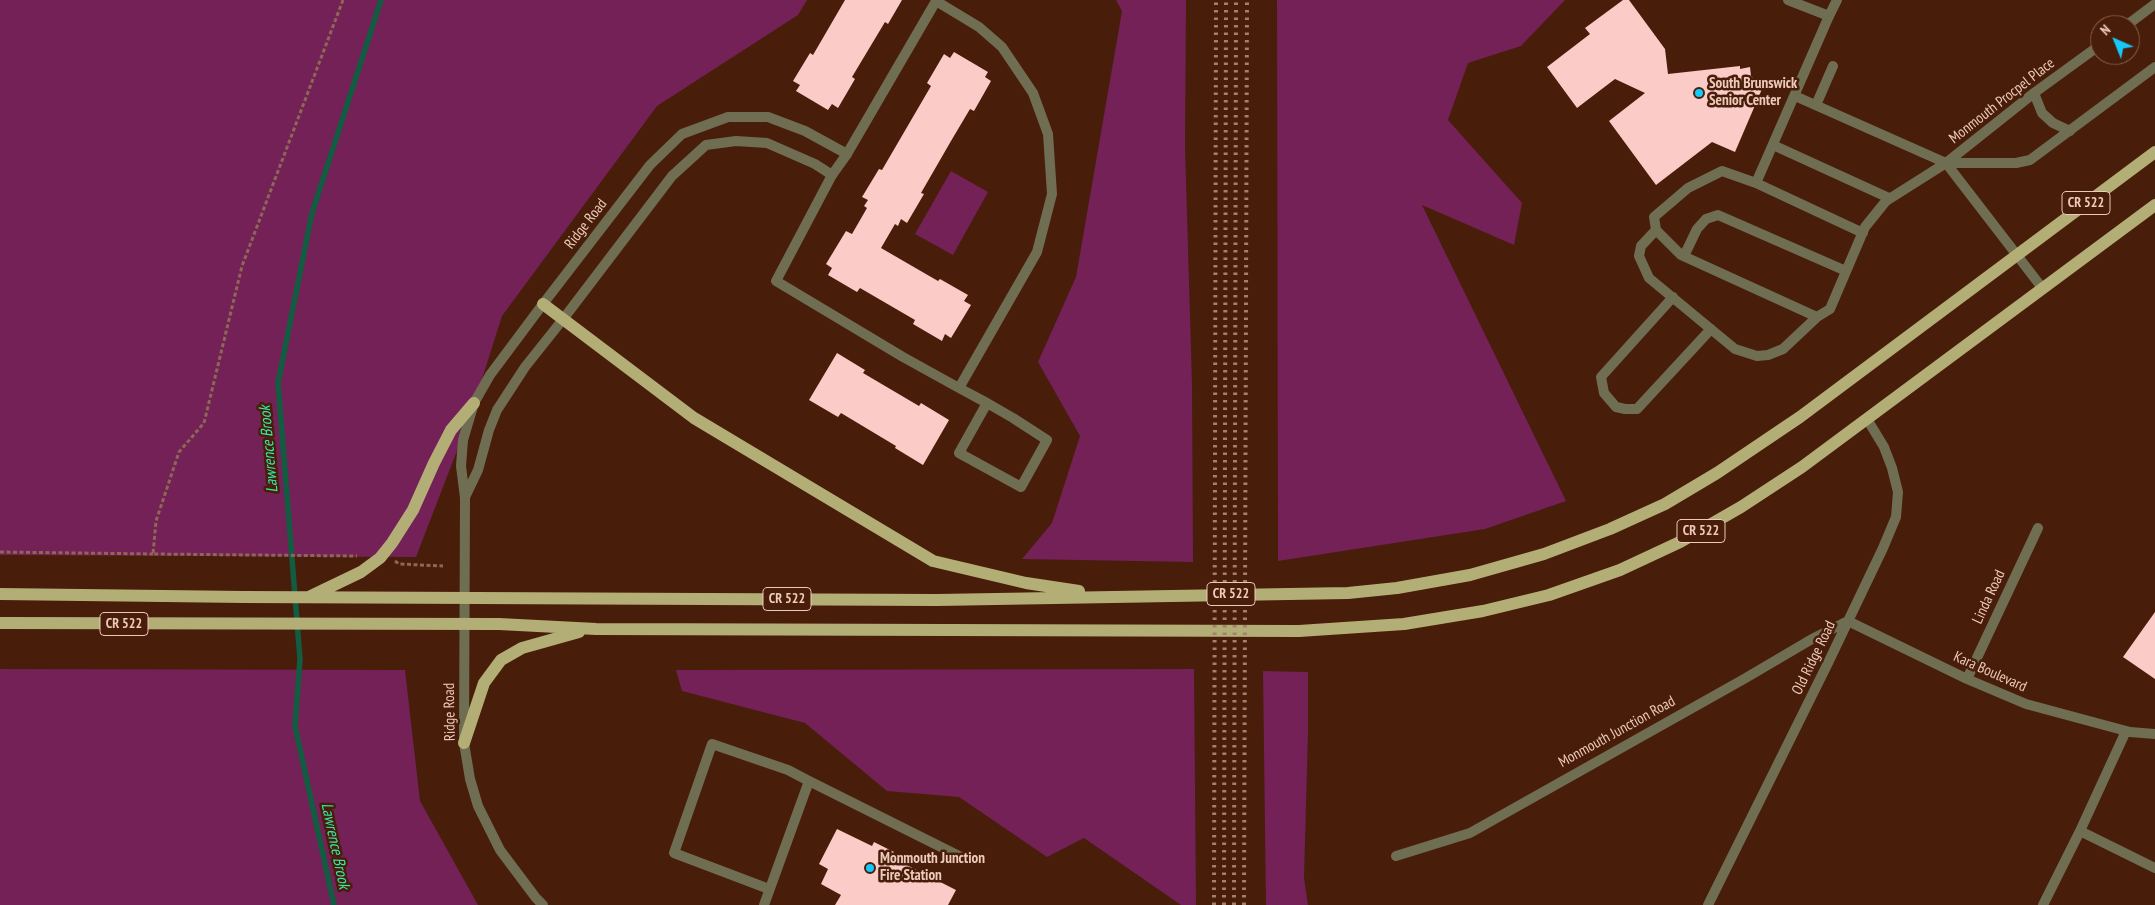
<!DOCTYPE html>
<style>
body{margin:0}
#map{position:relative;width:2155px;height:905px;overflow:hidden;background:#481d09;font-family:"PT Sans Narrow",sans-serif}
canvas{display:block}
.north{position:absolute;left:2090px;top:15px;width:50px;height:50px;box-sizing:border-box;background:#481d09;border:1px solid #8a6250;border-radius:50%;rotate:316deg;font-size:14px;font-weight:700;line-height:20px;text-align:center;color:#edcabb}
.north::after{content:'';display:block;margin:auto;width:18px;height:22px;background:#14cafb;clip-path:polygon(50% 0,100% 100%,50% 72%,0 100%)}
</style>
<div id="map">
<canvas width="2155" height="905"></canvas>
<div class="north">N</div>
</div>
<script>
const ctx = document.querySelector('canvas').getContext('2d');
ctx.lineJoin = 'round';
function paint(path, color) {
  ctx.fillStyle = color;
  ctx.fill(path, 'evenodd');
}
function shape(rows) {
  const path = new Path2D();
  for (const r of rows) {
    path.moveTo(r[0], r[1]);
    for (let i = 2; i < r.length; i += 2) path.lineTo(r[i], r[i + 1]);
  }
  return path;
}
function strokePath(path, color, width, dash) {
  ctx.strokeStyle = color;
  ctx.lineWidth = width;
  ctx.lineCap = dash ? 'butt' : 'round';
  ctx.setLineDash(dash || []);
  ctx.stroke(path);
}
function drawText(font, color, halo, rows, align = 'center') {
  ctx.font = font + ' "PT Sans Narrow",sans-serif';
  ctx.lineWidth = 5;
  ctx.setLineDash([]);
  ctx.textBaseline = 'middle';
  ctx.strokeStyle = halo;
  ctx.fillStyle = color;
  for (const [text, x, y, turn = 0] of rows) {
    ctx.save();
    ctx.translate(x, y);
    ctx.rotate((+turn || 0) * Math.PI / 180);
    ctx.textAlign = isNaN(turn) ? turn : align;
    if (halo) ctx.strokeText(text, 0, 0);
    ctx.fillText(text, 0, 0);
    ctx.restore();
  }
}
paint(shape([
 [0,0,807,0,798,15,657,106,502,316,470,417,416,557,0,555],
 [1116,0,1186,0,1185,147,1192,383,1193,562,1022,559,1052,523,1080,436,1038,362,1076,277,1122,11],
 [1277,0,1565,0,1521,46,1468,63,1448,120,1522,203,1514,245,1422,205,1566,501,1485,529,1278,561],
 [951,171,988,192,953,255,915,234],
 [0,669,405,670,420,801,478,905,0,905],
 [1194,669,1196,905,1181,905,1084,838,1047,857,959,797,887,791,805,723,682,691,676,670],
 [1263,671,1308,672,1308,732,1304,878,1308,905,1266,905]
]), '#732157');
strokePath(shape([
 [334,905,295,726,300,659,278,383,312,213,381,0]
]), '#125c42', 5.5);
paint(shape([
 [845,0,902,0,888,24,885,22,852,77,855,79,838,108,832,104,828,110,796,91,800,85,793,81,810,53,813,55],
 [1623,0,1629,0,1665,49,1668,74,1740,66,1740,69,1750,67,1751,76,1754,79,1751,84,1762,89,1735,152,1712,142,1656,185,1609,121,1645,93,1615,79,1577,108,1547,67,1590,34,1585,28],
 [954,52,988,72,985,77,991,81,974,111,970,109,951,141,921,193,924,194,907,223,901,219,898,226,895,224,881,248,938,281,940,279,968,295,964,301,971,305,951,338,945,334,942,341,913,324,915,320,860,288,857,292,828,275,832,268,826,264,846,231,852,234,867,208,864,206,868,200,862,197,879,169,882,170,931,86,927,83,944,54,950,58],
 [837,353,865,370,863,373,919,406,921,403,949,420,923,465,895,448,896,446,841,413,838,417,809,400],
 [2155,612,2155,679,2123,657],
 [837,829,872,846,874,842,894,852,891,857,956,890,948,905,835,905,841,895,821,884,828,869,819,864]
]), '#facbc7');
strokePath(shape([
 [343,0,242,266,204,423,179,452,156,521,153,554,357,556],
 [0,552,153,554],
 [395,561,399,564,443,566]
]), '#8f6755', 3, [4, 2.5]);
strokePath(shape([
 [1829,16,1756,183,1722,171,1688,188,1654,217,1656,230,1681,255,1817,317,1830,309,1865,227,1886,201,1946,163,2034,93,2100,45],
 [2127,25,2155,4],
 [2034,93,2042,113,2053,123,2070,131],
 [1795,96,1946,163,2043,289],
 [1816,105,1833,66],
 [1773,145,1889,198],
 [1946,163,2016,163,2030,160,2155,67],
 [1756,183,1863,233],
 [1656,230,1641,246,1639,256,1649,278,1735,349,1757,356,1768,355,1783,349,1817,317],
 [1684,256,1697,229,1706,219,1718,215,1846,271],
 [1673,297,1601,377,1604,393,1616,407,1625,409,1637,409,1711,329],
 [959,388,1037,252,1052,194,1048,134,1033,93,1002,47,979,27,936,1,847,154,832,175,776,281,903,357,959,388,987,403,1013,418,1047,440,1021,487,959,453,987,403],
 [809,781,967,860],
 [764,905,809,781,788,770,712,744,674,853,769,889]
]), '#6f6d52', 10);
strokePath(shape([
 [1788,0,1829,16,1837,0],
 [543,304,650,165,682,134,728,117,768,117,805,131,847,154],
 [564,318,672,176,706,145,736,141,767,143,815,164,832,175],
 [1967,679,2038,528],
 [2080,831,2155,868],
 [1396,856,1470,833,1744,679,1812,639,1848,621,1967,679,2026,704,2130,732,2155,734],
 [1708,905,1828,663,1883,548,1896,517,1898,492,1892,468,1884,447,1867,419],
 [2043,905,2080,831,2126,731]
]), '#6f6d52', 10);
strokePath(shape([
 [465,497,478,470,489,430,497,410,525,367,564,318],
 [543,905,536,898,500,850,478,806,470,779,464,743,465,498,461,466,463,440,474,403,490,375,543,304]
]), '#6f6d52', 10);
strokePath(shape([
 [543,304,694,418,933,561,1026,583,1079,591],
 [0,594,244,597,937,600,1348,593,1397,588,1470,575,1544,554,1610,529,1665,504,1717,473,1800,417,2155,152],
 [311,596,361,572,380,558,392,543,413,510,434,463,451,430,474,403],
 [0,623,499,624,596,629,1299,631,1404,624,1483,611,1549,595,1620,570,1680,542,1741,507,1802,467,2155,205],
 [464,743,484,683,501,660,522,648,579,632]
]), '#b3ae75', 12);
strokePath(shape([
 [1214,905,1216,0],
 [1224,905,1226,0],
 [1234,905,1236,0],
 [1244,905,1247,0]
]), '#a6806f', 4, [2.5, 5]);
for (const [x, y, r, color] of [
 [1699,93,5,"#14cafb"],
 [870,868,5,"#14cafb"]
]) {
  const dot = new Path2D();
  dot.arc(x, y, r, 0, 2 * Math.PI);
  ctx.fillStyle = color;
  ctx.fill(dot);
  strokePath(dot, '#481d09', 2);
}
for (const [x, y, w] of [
 [2086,203,48],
 [1701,531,48],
 [1231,594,48],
 [787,599,48],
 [124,624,48]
]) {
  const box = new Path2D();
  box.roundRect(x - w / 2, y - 11.5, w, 23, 4);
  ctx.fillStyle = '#481d09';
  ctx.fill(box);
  strokePath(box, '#edcabb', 1);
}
drawText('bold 14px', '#edcabb', null, [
 ["CR 522",2086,203],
 ["CR 522",1701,531],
 ["CR 522",1231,594],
 ["CR 522",787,599],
 ["CR 522",124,624]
]);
drawText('bold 15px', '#edcabb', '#481d09', [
 ["South Brunswick",1709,84],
 ["Senior Center",1709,101],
 ["Monmouth Junction",880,859],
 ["Fire Station",880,876]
], 'left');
drawText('15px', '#edcabb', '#481d09', [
 ["Monmouth Procpel Place",2002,101,-38],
 ["Ridge Road",586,224,-52],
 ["Linda Road",1989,597,-65],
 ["Old Ridge Road",1814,658,-64],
 ["Kara Boulevard",1990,672,24],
 ["Ridge Road",450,712,-91],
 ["Monmouth Junction Road",1617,732,-29]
]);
drawText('italic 16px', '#33ebac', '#481d09', [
 ["Lawrence Brook",269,449,-95],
 ["Lawrence Brook",335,846,78]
]);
</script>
